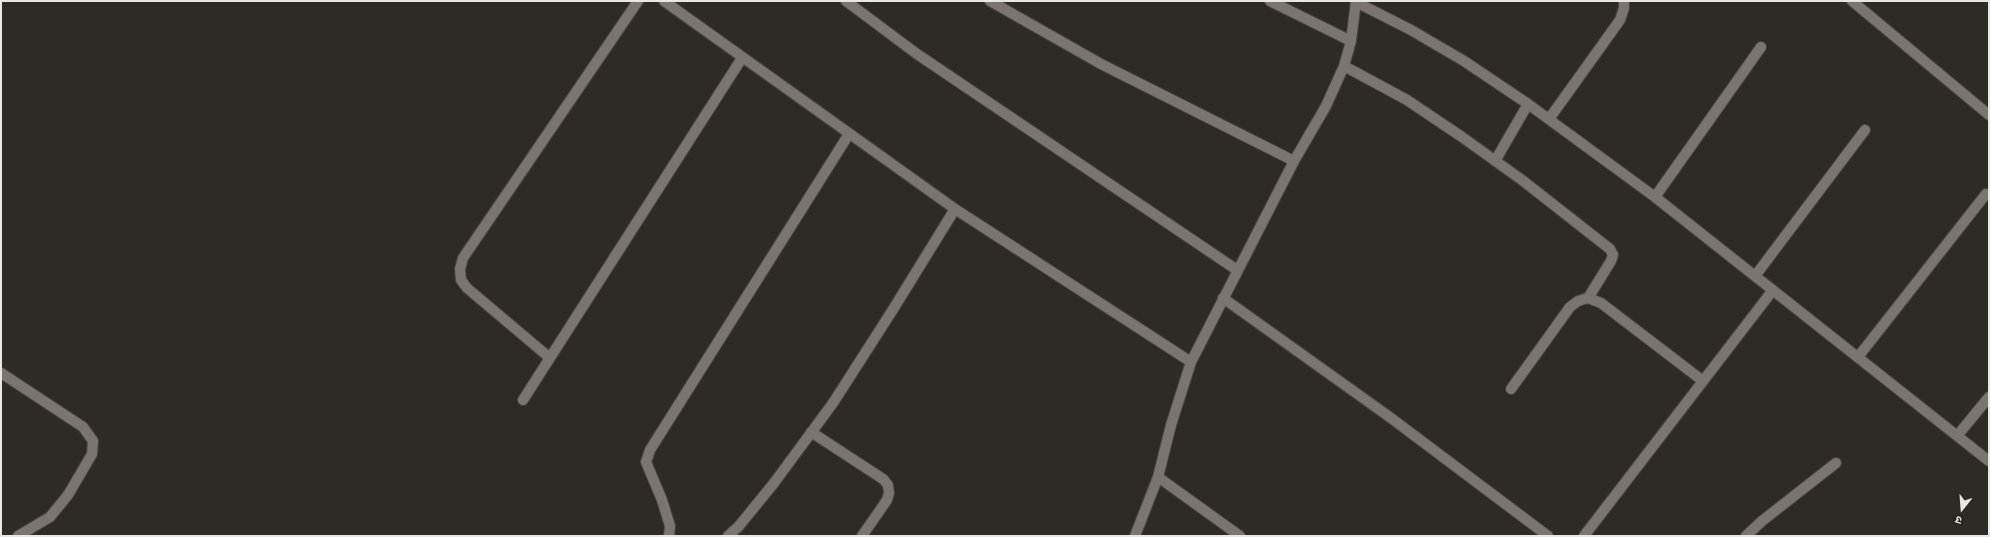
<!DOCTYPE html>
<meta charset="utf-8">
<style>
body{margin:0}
#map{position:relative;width:1990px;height:537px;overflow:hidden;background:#2e2b25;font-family:"Golos Text","Noto Sans Devanagari",sans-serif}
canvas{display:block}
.frame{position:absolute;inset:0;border:2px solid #e9e7e3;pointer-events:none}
.north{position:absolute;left:1942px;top:489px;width:40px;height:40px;-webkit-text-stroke:3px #24211c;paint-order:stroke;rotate:197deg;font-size:11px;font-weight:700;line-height:16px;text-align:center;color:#e9e7e3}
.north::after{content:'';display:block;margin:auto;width:14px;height:18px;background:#e9e7e3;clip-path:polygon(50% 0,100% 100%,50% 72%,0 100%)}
</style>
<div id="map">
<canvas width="1990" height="537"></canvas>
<div class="frame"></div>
<div class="north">उ</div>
</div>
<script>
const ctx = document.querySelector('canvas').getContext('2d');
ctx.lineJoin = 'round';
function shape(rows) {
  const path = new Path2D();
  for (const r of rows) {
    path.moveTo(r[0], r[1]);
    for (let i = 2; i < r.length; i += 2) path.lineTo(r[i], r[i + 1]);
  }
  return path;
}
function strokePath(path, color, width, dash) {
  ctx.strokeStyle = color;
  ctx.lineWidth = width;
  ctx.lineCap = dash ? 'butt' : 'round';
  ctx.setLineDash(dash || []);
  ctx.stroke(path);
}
const minor = shape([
 [664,1,955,209,1191,362],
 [846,1,917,54,1237,270],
 [990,1,1101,64,1294,161],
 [1270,1,1351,41],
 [1852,1,1989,115],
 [1356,2,1411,30,1464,61,1528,104,1655,197,1989,461],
 [1344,66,1407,100,1462,137,1522,180,1610,249,1613,255,1611,261,1588,298],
 [1549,119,1620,20,1624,8,1624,1],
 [1495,161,1528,104],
 [1655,197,1761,47],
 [1755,276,1865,130],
 [1223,298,1391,418,1548,536],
 [1858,357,1986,194],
 [550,358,467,288,461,280,460,269,463,258,638,1],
 [1,373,83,427,93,441,92,454,68,495,50,517,18,536],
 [1511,389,1570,307,1578,301,1588,298,1601,303,1703,381],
 [523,400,742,58],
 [811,432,883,479,888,485,889,493,887,500,862,536],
 [1957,436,1989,397],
 [1158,477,1240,536],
 [669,536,670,526,662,500,646,462,650,450,849,134],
 [728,536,739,526,774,483,833,403,892,311,955,209],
 [1135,536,1158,477,1171,425,1191,362,1294,161,1326,106,1344,66,1351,41,1356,1],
 [1584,536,1773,290],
 [1746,536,1762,521,1836,463]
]);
strokePath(minor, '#494641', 12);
strokePath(minor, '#7a766f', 10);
</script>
